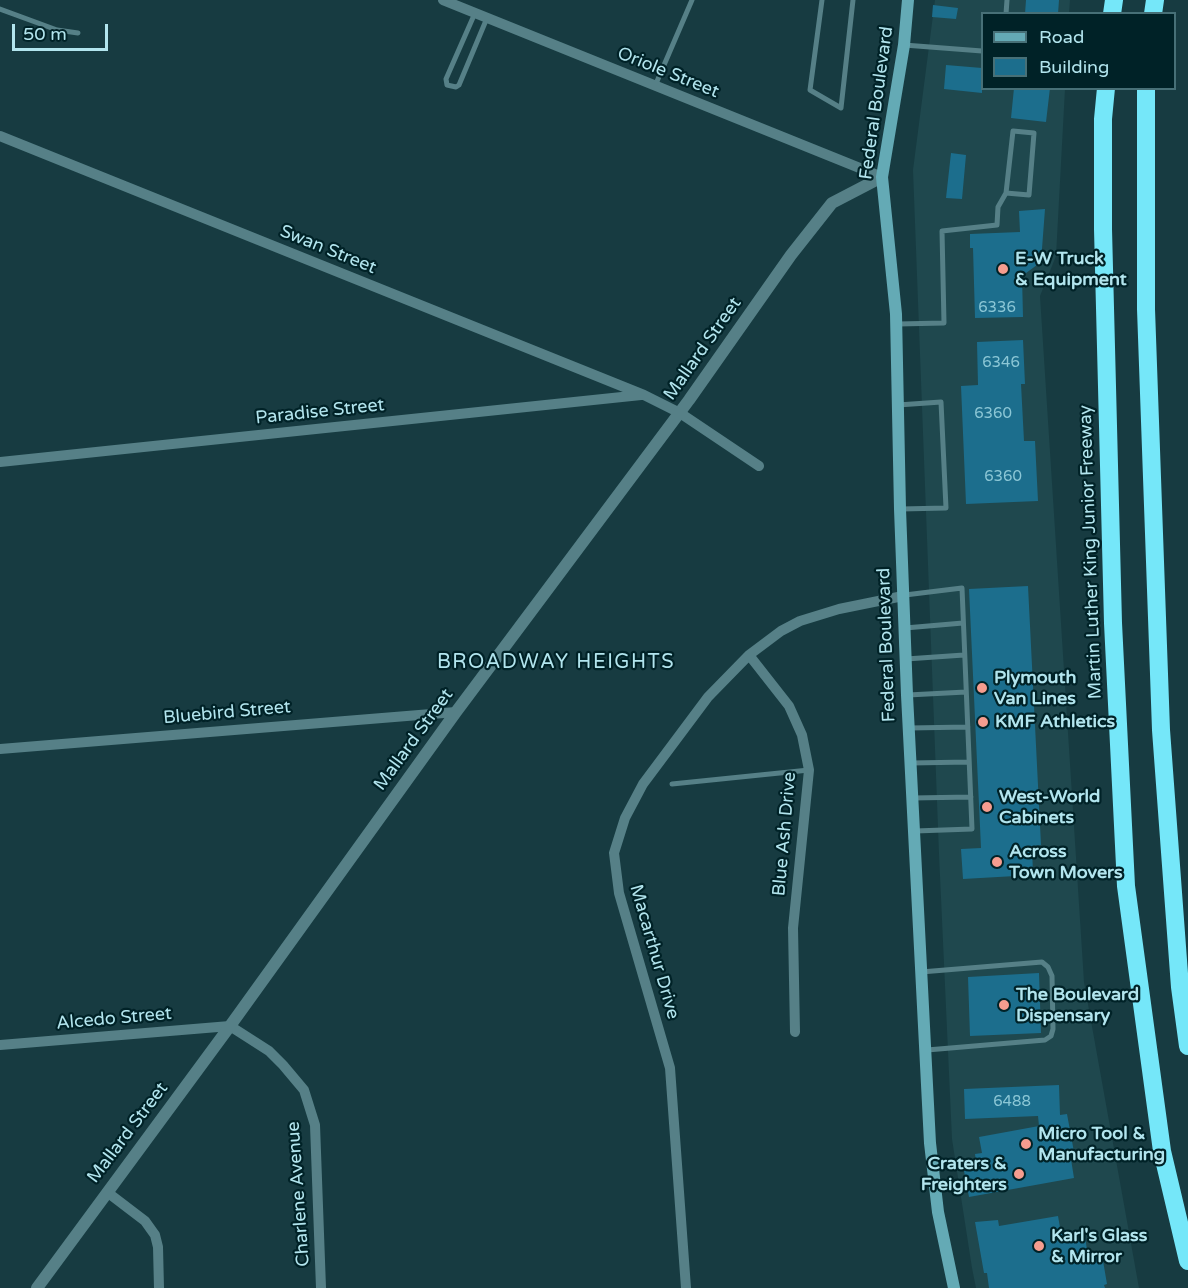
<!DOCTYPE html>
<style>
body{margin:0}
#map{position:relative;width:1188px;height:1288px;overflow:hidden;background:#173b41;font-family:"Varela Round",sans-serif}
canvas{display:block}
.legend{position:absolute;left:981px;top:12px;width:195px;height:78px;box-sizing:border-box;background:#002227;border:2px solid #477077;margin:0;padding:8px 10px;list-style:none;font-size:18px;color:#b2e5ee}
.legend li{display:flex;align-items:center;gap:12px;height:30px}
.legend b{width:30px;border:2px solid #477077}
.scale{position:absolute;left:12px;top:24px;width:96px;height:27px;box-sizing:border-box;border:3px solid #b2e5ee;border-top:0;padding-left:8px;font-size:18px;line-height:21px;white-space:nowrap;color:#b2e5ee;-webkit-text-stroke:4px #002227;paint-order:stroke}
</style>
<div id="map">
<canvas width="1188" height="1288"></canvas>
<ul class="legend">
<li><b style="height:8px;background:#64aab5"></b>Road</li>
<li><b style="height:16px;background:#1c6e8d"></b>Building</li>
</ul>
<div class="scale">50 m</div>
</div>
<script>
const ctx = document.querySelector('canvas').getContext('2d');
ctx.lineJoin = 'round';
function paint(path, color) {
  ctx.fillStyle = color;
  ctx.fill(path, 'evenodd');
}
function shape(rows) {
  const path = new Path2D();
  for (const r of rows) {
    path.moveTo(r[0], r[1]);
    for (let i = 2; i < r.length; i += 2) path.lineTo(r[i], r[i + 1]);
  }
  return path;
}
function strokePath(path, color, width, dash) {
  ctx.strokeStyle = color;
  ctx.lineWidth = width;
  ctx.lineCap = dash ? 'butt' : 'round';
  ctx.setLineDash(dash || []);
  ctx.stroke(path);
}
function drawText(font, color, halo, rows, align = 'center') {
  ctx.font = font + ' "Varela Round",sans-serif';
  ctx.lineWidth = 4.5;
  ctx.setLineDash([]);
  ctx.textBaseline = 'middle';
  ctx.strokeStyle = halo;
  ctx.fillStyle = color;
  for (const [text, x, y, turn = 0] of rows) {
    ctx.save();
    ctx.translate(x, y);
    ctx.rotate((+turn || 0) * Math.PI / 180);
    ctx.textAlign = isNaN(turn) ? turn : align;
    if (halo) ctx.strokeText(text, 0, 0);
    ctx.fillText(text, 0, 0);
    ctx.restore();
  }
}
paint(shape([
 [935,0,1070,0,1069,13,982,14,982,88,1065,89,1056,256,1040,296,1084,982,1139,1288,976,1288,972,1268,952,1139,939,854,913,170]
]), '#1f484e');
paint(shape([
 [1026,0,1059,0,1058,14,1025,14],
 [933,5,958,8,956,19,932,17],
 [946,65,982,68,982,93,944,89],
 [1014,88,1050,88,1046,122,1011,118],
 [951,153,966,155,962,199,946,198],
 [1045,209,1041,262,1022,276,1023,317,975,318,973,248,970,248,970,234,1020,232,1019,211],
 [1023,340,1025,384,1021,384,1024,441,1035,441,1038,501,966,504,961,386,978,385,977,342],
 [1028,586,1041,845,1032,846,1033,875,963,879,961,849,981,848,969,589],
 [1039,973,1041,1033,970,1036,968,977],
 [1059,1085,1060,1115,1067,1114,1074,1152,1070,1153,1074,1178,969,1197,964,1171,977,1169,975,1154,982,1153,979,1137,1039,1126,1038,1116,965,1119,964,1089],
 [1058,1216,1061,1233,1084,1229,1088,1257,1102,1255,1107,1284,1104,1285,1105,1288,989,1288,987,1273,984,1273,975,1222,998,1220,999,1226]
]), '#1c6e8d');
strokePath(shape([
 [822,0,810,90,841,108,853,0],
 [0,9,57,30,78,33],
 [475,13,446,79,447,85,456,87,459,85,487,18],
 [1006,14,1007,0],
 [904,45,982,51],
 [655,86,692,0],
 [898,324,944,323,942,231,997,225,998,207,1006,193,1013,131,1034,133,1029,195,1006,193],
 [898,405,941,402,946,508,901,509],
 [905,595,962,588,972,829,915,831],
 [905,628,963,623],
 [906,659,964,655],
 [908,695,966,692],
 [909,728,968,727],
 [911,763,969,762],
 [672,784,809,770],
 [912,798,971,797],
 [921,972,1042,962,1048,967,1052,976,1053,1029,1051,1036,1045,1040,927,1050]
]), '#568087', 5);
strokePath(shape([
 [443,0,882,177],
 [0,136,644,395,680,413,759,466],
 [0,462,641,395],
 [749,655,789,706,802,735,809,770,793,928,795,1032],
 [0,749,456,712],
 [0,1045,230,1026,269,1051,283,1065,304,1090,315,1125,321,1288],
 [107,1192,145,1221,155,1235,158,1247,159,1288],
 [686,1288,670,1068,619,893,614,853,625,818,643,784,708,697,749,655,781,631,800,621,839,609,903,596]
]), '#568087', 10);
strokePath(shape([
 [37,1288,230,1026,456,712,689,400,791,255,832,203,882,177]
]), '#568087', 12);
strokePath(shape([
 [908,0,904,45,882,177,896,314,900,509,907,695,930,1143,938,1212,954,1288]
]), '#64aab5', 12);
strokePath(shape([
 [1112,14,1114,0],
 [1153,14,1155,0],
 [1106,88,1103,119,1103,229,1113,623,1126,886,1162,1151,1188,1261],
 [1146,88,1146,309,1161,730,1180,987,1188,1046]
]), '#75e7f9', 18);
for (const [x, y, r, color] of [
 [1003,269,6,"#f59d8f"],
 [982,688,6,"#f59d8f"],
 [983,722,6,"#f59d8f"],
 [987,807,6,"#f59d8f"],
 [997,862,6,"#f59d8f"],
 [1004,1005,6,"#f59d8f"],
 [1026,1144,6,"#f59d8f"],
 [1019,1174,6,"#f59d8f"],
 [1039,1246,6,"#f59d8f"]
]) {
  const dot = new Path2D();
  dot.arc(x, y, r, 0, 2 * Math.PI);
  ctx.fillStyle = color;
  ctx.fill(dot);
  strokePath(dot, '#002227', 2);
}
drawText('15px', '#8cc7d6', null, [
 ["6336",997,308],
 ["6346",1001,363],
 ["6360",993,414],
 ["6360",1003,477],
 ["6488",1012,1102]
]);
drawText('18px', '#b2e5ee', '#002227', [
 ["Oriole Street",668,73,22],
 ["Federal Boulevard",877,103,-82],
 ["Swan Street",328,250,22],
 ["Mallard Street",703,349,-55],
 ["Paradise Street",320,412,-6],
 ["Martin Luther King Junior Freeway",1091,552,-92],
 ["Federal Boulevard",887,645,-92],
 ["Bluebird Street",227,713,-5],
 ["Mallard Street",414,740,-54],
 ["Blue Ash Drive",785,834,-85],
 ["Macarthur Drive",654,952,74],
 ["Alcedo Street",114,1019,-5],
 ["Mallard Street",128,1133,-53],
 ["Charlene Avenue",299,1194,-94]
]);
drawText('bold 18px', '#b2e5ee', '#002227', [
 ["E-W Truck",1015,259],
 ["& Equipment",1015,280],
 ["Plymouth",994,678],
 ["Van Lines",994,699],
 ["KMF Athletics",995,722],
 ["West-World",999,797],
 ["Cabinets",999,818],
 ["Across",1009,852],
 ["Town Movers",1009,873],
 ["The Boulevard",1016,995],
 ["Dispensary",1016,1016],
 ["Micro Tool &",1038,1134],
 ["Manufacturing",1038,1155],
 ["Craters &",1007,1164,"right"],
 ["Freighters",1007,1185,"right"],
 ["Karl's Glass",1051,1236],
 ["& Mirror",1051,1257]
], 'left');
ctx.letterSpacing = '1.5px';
drawText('20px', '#b2e5ee', '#002227', [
 ["BROADWAY HEIGHTS",556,663]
]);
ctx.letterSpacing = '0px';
</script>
